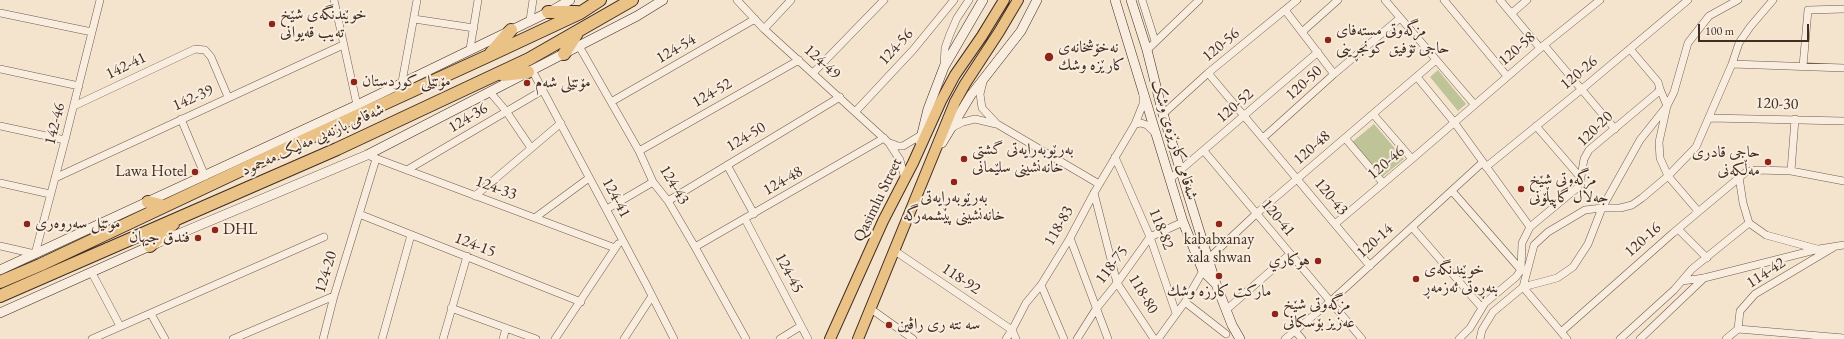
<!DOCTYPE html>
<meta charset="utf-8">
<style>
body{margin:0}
#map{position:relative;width:1844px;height:339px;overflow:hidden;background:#f5e4cd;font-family:"EB Garamond",serif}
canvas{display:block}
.scale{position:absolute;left:1698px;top:24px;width:111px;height:18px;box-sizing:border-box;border:2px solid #412d22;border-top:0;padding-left:5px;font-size:12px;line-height:14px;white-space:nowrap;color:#412d22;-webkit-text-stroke:3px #f8edde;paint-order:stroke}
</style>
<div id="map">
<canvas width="1844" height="339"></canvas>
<div class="scale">100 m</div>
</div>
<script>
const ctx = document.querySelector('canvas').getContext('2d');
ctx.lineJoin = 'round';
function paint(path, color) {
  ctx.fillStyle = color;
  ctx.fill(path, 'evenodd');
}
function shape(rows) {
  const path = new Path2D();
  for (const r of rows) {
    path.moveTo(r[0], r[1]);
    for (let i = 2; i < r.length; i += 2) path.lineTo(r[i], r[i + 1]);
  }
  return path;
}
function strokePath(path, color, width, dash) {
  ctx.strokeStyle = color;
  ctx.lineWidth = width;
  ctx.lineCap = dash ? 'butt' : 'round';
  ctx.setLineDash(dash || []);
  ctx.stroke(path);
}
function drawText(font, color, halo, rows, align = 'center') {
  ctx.font = font + ' "EB Garamond",Amiri,serif';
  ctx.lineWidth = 4;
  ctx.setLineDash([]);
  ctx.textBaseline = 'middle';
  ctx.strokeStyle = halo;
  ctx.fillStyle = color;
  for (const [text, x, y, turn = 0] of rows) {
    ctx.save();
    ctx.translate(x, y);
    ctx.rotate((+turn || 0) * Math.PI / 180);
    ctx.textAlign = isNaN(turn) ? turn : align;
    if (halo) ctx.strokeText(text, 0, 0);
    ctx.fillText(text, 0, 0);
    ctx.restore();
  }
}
paint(shape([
 [1438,70,1466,104,1458,111,1430,77],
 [1374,124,1404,159,1381,178,1351,143]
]), '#bec497');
const street = shape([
 [334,0,357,105],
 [737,0,764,29,889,143,900,160,905,179],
 [1142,0,1155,41],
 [1385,0,1474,104],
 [1444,0,1507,76],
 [1500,0,1540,48],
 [1285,10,1334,74],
 [0,13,92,32],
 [1512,13,1527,0],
 [414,19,474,28],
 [530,20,533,0],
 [764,29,791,0],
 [1302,32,1338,0],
 [1544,45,1615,129],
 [579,46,639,151,653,182,668,201,695,247,746,339],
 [470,49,478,0],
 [1147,50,1199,0],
 [1732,64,1844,68],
 [944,66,945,48,950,34,957,18,969,0],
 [1803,66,1808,10,1844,9],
 [0,69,79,86],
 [532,70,646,284,674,339],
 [813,73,884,0],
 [1208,73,1370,266],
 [1417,77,1454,122,1530,227],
 [402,82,417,0],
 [983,82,980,94,982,108,997,124,1099,184],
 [1660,89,1667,106,1659,142,1660,158,1668,176,1698,211],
 [490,92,506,111,531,148],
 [611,102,755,19],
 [74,106,195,49,205,50,211,57,228,97],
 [856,111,913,50,954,0],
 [1163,114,1208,73,1297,0],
 [1373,114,1412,159],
 [1710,118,1844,121],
 [181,119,205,176],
 [1135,124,1141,123,1147,125,1155,133],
 [0,126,65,140],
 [1536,126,1581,178],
 [951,128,963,122,975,119,996,124],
 [1263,138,1334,74,1400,18],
 [1345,138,1383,183],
 [890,143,898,146,903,146,923,134],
 [639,151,799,60],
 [1204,151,1362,339],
 [367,155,615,248],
 [1115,157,1150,237,1176,313],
 [727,165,754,214],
 [1486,167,1582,89,1688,0],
 [407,170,543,90],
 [1791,171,1795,119],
 [1739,177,1743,203,1749,223,1766,235,1817,249],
 [55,178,343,45],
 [1170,179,1318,52],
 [0,183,50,194],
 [1452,191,1521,270],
 [1094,193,1117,283,1154,339],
 [475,196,561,123],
 [668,201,840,97],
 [607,209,653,182],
 [359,214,581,302],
 [536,217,589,178],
 [745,219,808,339],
 [1335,224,1412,159,1544,45,1600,0],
 [1412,227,1482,308],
 [1678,229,1707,258],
 [1070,238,1108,339],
 [0,246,35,254,65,140,100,0],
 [695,247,884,138],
 [1834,247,1755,294,1740,311,1738,329,1844,338],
 [895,251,1012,330,1016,339],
 [92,273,120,326],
 [1682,281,1704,278,1819,249,1844,245],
 [1041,285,1064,339],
 [1523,287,1534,245,1548,232,1585,210,1602,208,1620,208,1632,205,1642,198,1668,176,1696,147,1732,64,1739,43,1750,27,1773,0],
 [1523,287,1567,339],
 [1185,302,1226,334],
 [451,308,536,339],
 [871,309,913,339],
 [1226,310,1290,254],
 [151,314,165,339],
 [1295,331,1302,339],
 [1561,332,1673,233,1746,172,1757,170,1791,171,1844,181],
 [92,339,324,237],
 [233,339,334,296],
 [323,339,334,296,376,159],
 [382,339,411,235],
 [443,339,467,256],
 [503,339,506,328],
 [555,339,618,244],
 [624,339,652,296],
 [780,339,801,326],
 [1006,339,1012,330,1026,303,1041,285,1070,238,1094,193,1135,124,1143,104,1143,95],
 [1077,339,1096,309,1117,283,1150,237,1183,222],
 [1158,339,1185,302,1203,271,1208,259,1256,214,1436,60],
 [1285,339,1331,301,1483,162],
 [1459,339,1470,328,1485,303,1516,277,1521,270,1522,243,1530,227,1577,188,1580,183,1584,159,1589,150,1657,93,1660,89,1658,82,1630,49],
 [1480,339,1482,330,1493,312,1523,287,1557,278,1573,267,1588,244,1602,208,1640,140,1667,106,1674,92,1688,43,1709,16,1738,0],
 [1620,339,1674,290,1692,269,1749,223],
 [1640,339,1704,278],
 [1726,339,1738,329]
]);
const secondary = shape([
 [1115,0,1183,222,1203,271,1216,284],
 [1131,0,1147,50,1163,114,1216,284,1232,325,1240,339],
 [920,142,928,109,944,67,983,0],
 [942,143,971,95,1021,31,1037,0],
 [0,270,357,105,553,10,570,0],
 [0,313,150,246,367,155,637,16,663,0]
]);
const primary = shape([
 [830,339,883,221,913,163,941,101,955,75,982,36,1004,0],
 [858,339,955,102,965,84,999,32,1018,0]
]);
const highway = shape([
 [548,12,577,12],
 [491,53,511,30],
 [564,54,577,33],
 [503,75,528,72],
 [148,202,164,206],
 [150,246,173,224],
 [0,282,40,265,309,138,488,56,580,13,600,0],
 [0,296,337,149,529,59,632,0]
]);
strokePath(street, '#6e5b4d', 8);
strokePath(secondary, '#412d22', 10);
strokePath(primary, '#412d22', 12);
strokePath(highway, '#412d22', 14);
strokePath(street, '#f8edde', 7);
strokePath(secondary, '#f8edde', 9);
strokePath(primary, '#eac286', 10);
strokePath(highway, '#eac286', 12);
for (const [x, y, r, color] of [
 [272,24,4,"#8f2418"],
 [1328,40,4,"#8f2418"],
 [1049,57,5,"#8f2418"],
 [354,82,4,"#8f2418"],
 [527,83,4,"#8f2418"],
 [964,159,4,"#8f2418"],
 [1768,162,4,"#8f2418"],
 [195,172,4,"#8f2418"],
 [954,182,4,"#8f2418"],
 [1521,189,4,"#8f2418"],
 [27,224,4,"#8f2418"],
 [1219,224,4,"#8f2418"],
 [215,230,4,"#8f2418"],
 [198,238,4,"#8f2418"],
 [1318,261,4,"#8f2418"],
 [1219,276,4,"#8f2418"],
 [1416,279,4,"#8f2418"],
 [1275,314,4,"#8f2418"],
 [889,325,4,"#8f2418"]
]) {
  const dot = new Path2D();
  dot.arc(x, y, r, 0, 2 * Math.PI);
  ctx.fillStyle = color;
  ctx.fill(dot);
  strokePath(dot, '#f8edde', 1.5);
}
drawText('16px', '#412d22', '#f8edde', [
 ["خوێندنگەی شێخ",280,15],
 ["تەیب قەیوانی",280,33],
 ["مزگەوتی مستەفاى",1336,31],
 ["حاجى تۆفيق کونجڕینی",1336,49],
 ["نەخۆشخانەی",1058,48],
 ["کارێزە وشك",1058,66],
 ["مۆتێلی کوردستان",362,82],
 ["مۆتێلی شەم",535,83],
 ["بەرێوبەرایەتی گشتی",972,150],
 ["خانەنشینی سلێمانی",972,168],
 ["حاجی قادری",1760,153,"right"],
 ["مەڵکەنی",1760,171,"right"],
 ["Lawa Hotel",187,172,"right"],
 ["مزگەوتی شێخ",1529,180],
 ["جەلال گاپیڵۆنی",1529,198],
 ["بەرێوبەرایەتی",954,198,"center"],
 ["خانەنشینی پێشمەرگە",954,216,"center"],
 ["موتێل سەروەری",35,224],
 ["DHL",223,230],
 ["فندق جيهان",190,238,"right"],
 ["kababxanay",1219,240,"center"],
 ["xala shwan",1219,258,"center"],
 ["هوكاري",1310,261,"right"],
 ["خوێندنگەی",1424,270],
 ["بنەڕەتی ئەزمەڕ",1424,288],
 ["ماركت كارزه وشك",1219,292,"center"],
 ["مزگەوتی شێخ",1283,305],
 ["عەزیز بۆسکانی",1283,323],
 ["سه نته رى راڤين",897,325]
], 'left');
drawText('16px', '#412d22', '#f8edde', [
 ["120-56",1221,45,-40],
 ["124-56",896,47,-48],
 ["124-54",676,49,-30],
 ["120-58",1517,49,-41],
 ["124-49",822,62,42],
 ["142-41",126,66,-26],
 ["120-26",1579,73,-40],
 ["120-50",1304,83,-42],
 ["124-52",712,93,-30],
 ["142-39",193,98,-24],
 ["120-30",1777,104,2],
 ["120-52",1235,106,-41],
 ["124-36",468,118,-31],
 ["142-46",55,124,-76],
 ["120-20",1595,129,-44],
 ["124-50",746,137,-31],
 ["شەقامی بازنەیی مەلیک مەحمود",313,140,-24],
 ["شەقامی کارێزەی وشک",1174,140,73],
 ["120-48",1312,148,-41],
 ["120-46",1386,163,-40],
 ["124-48",783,181,-30],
 ["124-43",674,185,59],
 ["124-33",496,188,20],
 ["120-43",1331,197,50],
 ["124-41",616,198,62],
 ["Qasimlu Street",878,200,-64],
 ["120-41",1278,218,50],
 ["118-83",1059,226,-60],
 ["118-82",1161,229,68],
 ["120-16",1643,240,-42],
 ["120-14",1375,241,-42],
 ["124-15",475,245,21],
 ["118-75",1112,265,-53],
 ["124-20",326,272,-73],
 ["124-45",789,273,62],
 ["114-42",1766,273,-33],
 ["118-92",961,279,34],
 ["118-80",1143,294,59]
]);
</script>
